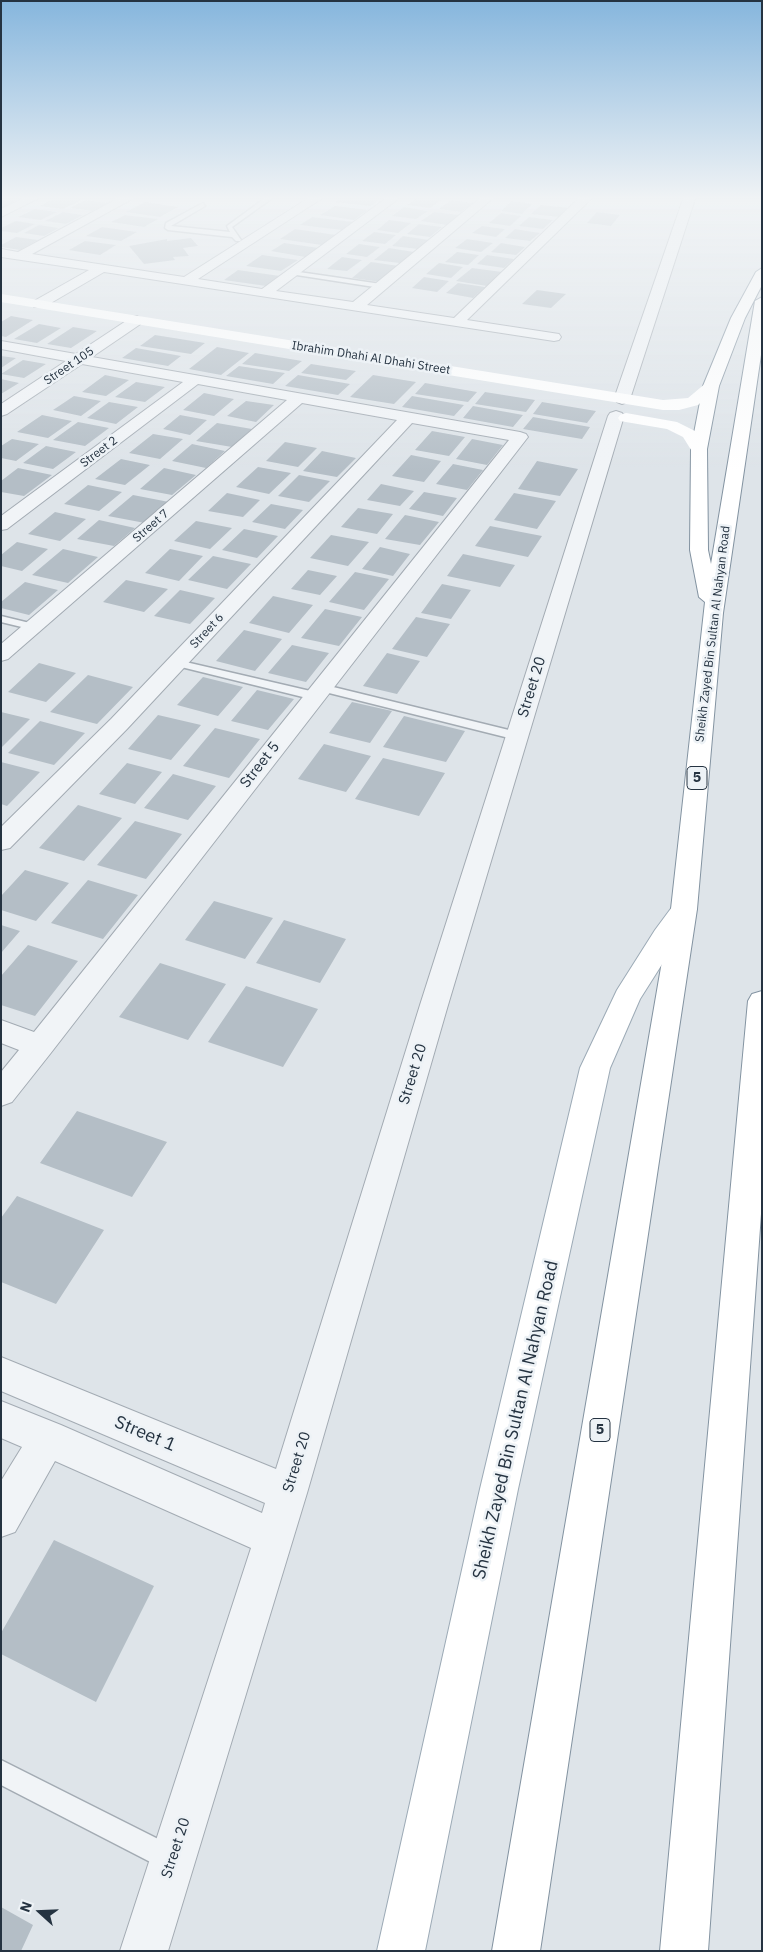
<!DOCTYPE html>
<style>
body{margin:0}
#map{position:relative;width:763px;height:1952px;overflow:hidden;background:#dee4e9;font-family:"IBM Plex Sans",sans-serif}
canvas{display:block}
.frame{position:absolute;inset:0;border:2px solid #253341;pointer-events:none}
.north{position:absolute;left:15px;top:1887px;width:50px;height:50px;-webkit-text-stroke:4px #edf2f6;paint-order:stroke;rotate:290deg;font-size:14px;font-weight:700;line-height:20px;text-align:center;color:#253341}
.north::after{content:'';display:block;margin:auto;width:18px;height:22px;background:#253341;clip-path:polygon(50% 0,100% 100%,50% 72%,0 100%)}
</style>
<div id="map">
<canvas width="763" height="1952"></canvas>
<div class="frame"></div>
<div class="north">N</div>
</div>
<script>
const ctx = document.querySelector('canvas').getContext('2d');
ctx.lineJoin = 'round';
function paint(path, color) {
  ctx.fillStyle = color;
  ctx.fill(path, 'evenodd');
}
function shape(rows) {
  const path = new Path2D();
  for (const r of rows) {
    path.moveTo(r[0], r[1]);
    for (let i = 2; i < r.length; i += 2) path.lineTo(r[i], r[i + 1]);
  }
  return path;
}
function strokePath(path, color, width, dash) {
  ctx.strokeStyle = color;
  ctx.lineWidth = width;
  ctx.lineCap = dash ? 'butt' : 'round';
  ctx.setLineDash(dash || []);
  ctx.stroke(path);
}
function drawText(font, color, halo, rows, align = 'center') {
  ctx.font = font + ' "IBM Plex Sans",sans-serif';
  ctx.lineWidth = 5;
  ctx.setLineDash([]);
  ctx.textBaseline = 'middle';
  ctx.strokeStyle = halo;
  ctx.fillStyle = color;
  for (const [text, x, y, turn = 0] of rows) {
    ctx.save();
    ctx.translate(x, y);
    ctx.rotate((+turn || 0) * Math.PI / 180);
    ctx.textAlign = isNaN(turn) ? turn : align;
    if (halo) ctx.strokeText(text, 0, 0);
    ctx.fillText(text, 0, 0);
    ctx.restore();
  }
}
paint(shape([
 [1,199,7,199,17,200,2,208],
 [53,199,78,199,82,200,63,209,40,206],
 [339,199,380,199,371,206,335,202],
 [416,199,437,199,441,200,430,208,407,205],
 [85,200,108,203,93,211,70,208],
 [451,200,473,203,461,212,439,209],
 [512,201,532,204,522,214,501,211],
 [145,202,178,207,160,217,126,212],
 [541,205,568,208,559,217,531,214],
 [335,206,368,210,354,220,320,215],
 [404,207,428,211,416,219,392,216],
 [35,209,57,212,41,220,18,217],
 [63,212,83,215,66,224,45,221],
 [434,212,460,215,447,225,421,221],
 [597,212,620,215,611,226,587,223],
 [501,213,521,216,510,226,489,223],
 [125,215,158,219,144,227,111,222],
 [312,217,353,222,342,230,300,225],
 [529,217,553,220,543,229,519,226],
 [389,220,411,223,398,233,377,230],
 [16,221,35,224,17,233,1,231,1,228],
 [419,224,442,227,430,237,407,234],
 [39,225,59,228,44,236,24,233],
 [482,226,505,229,496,237,472,233],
 [102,227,137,232,121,241,86,236],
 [295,229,336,235,322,245,280,239],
 [515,229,540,233,530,241,505,238],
 [374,232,396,235,385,244,362,241],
 [403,236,429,240,418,249,392,246],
 [16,237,38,240,20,250,1,247,1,245],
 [191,238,198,246,183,248,189,256,173,257,175,260,144,264,129,246,167,239,167,241],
 [467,239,493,243,481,252,455,248],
 [85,241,116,245,100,255,69,250],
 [284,243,319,248,305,257,271,251],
 [501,243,525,247,516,255,491,252],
 [359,244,380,247,367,257,346,254],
 [389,248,414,252,400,263,374,260],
 [457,252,479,255,468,265,445,262],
 [262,255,298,260,281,271,246,266],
 [487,255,514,259,504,268,477,264],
 [342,257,362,260,347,271,327,269],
 [371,262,399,266,381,282,352,278],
 [439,263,463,267,451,278,426,274],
 [472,268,502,272,487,286,456,281],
 [238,270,280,276,266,286,224,280],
 [424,277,449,281,437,292,412,288],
 [458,283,485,287,473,298,446,293],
 [537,290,566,294,551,308,522,304],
 [11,316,33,320,6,337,1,336,1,322],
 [39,324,61,328,37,343,14,339],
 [73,327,97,331,71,348,47,344],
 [155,335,205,343,191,354,140,346],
 [217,347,249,353,221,375,189,369],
 [136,348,181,356,168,366,122,358],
 [255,353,302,361,289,371,242,364],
 [1,356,16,358,1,368],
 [23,360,46,364,24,378,1,374],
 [311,364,356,371,346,380,301,373],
 [239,366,285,373,273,384,226,376],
 [105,375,129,380,106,396,82,392],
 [298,375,350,384,338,395,285,386],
 [373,375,416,382,394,404,350,397],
 [1,379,19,383,1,394],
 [136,382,165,387,145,402,115,397],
 [425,383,477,392,468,402,415,394],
 [485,392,535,400,526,412,475,404],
 [204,393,234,399,214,416,183,410],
 [74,396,101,401,81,416,53,410],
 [412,396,464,405,454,416,402,407],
 [246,401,274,405,256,422,227,416],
 [109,402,138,407,116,424,87,418],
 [542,402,596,411,587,423,533,414],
 [473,406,523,415,513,427,463,418],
 [42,415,72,421,48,438,17,432],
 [180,415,207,420,190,435,163,429],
 [533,417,590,427,582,439,523,429],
 [78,422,109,428,85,446,53,440],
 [217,423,252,429,232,447,196,441],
 [432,431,465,437,449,456,415,450],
 [153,434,183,439,160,459,129,453],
 [12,439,39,444,16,461,1,458,1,446],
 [472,439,503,445,487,465,456,459],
 [285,442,317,448,298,467,266,461],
 [192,444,225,451,206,468,172,461],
 [46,446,76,452,53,469,23,463],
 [322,451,356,458,337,477,303,471],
 [411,455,441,461,424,482,392,476],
 [121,459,150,465,125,485,95,479],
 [537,461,578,469,560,496,518,489],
 [453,464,483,470,467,490,436,484],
 [258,467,291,473,269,494,236,487],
 [18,468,52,475,24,496,1,492,1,481],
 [164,468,196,475,172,495,140,489],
 [299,475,330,481,309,502,278,496],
 [381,484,414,491,400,506,367,500],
 [88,485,122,492,99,511,64,504],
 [424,492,457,498,443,516,409,509],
 [227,493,260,500,243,517,208,511],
 [514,493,556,501,537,529,494,520],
 [133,495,169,502,145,523,108,516],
 [271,504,303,510,285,529,252,522],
 [358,508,393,514,377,534,341,527],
 [55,512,86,519,60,541,28,534],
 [405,515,439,522,420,545,385,539],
 [99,520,135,528,114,546,77,539],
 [196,521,232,528,210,549,174,541],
 [490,526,542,536,528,557,475,546],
 [244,529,278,536,257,558,222,550],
 [331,535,369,542,348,566,310,558],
 [17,542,48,549,22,571,1,566,1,555],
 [380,547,410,554,393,576,362,569],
 [63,549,98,557,68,583,32,575],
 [170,549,203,556,179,581,145,573],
 [463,554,515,565,500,587,447,576],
 [213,556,251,564,227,589,188,580],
 [308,570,337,576,320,595,291,589],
 [355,572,389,579,364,610,329,602],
 [126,580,168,589,144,612,103,602],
 [25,582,58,590,29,615,1,608,1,602],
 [442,584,471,590,451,619,421,613],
 [180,590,215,598,190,624,154,616],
 [273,596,313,605,289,633,249,623],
 [325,609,362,617,339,646,301,638],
 [416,617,450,624,427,657,392,649],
 [244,630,282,639,255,671,216,661],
 [292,645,329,653,306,682,268,673],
 [387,653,420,661,397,694,363,686],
 [39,663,76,673,46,702,8,692],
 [88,675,133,687,97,724,50,712],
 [203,677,243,687,218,716,177,705],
 [257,690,294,699,268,730,231,721],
 [352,702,392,711,370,743,329,733],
 [1,712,30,719,1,748],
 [158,715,201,725,171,760,128,749],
 [404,716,465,731,446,762,383,747],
 [40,721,85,733,54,765,8,753],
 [215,728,260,739,229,778,183,766],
 [324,744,371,756,346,792,298,779],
 [383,758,445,773,419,816,355,799],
 [1,762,40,772,7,806,1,804],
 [127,763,162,772,135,804,99,794],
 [173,774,216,786,188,820,144,808],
 [78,805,122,818,84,861,39,848],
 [135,821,182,834,146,879,97,865],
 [25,870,69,883,36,921,1,910,1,896],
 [88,880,138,895,103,939,51,923],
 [214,901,273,918,245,959,185,940],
 [284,920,346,939,320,983,256,963],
 [1,925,20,931,1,953],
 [28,945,78,961,35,1016,1,1005,1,976],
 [160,963,226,984,188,1040,119,1017],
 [246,986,318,1009,283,1067,208,1042],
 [77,1111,167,1142,132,1197,40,1163],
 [17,1196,104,1230,56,1304,1,1282,1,1218],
 [54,1540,154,1586,96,1702,1,1654,1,1633],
 [1,1907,33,1925,21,1951,1,1951]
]), '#b4bec6');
const lane = shape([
 [264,199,271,199,232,227,241,240,240,241,236,241,232,237,168,230,165,228,166,223,203,203,205,206,171,226,230,232,227,226,264,199],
 [292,271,381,284,385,286,381,288,290,274,289,273,292,271],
 [1,616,38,625,40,627,34,630,1,622,1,616],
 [177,660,319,693,321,696,315,700,173,665,171,663,173,661,177,660],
 [321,684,521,733,523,736,517,740,317,690,315,688,317,686,321,684],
 [1,1760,180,1850,184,1859,180,1868,171,1872,162,1868,1,1785,1,1760]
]);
const street = shape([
 [22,199,37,199,1,217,1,209,22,199],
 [117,199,132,199,32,254,184,277,307,199,321,199,198,279,262,289,385,199,398,199,276,291,353,302,479,199,492,199,367,305,454,318,578,199,591,199,467,320,559,334,561,337,559,340,554,341,104,272,44,307,34,307,32,304,34,301,89,270,1,257,1,249,18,252,117,199],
 [683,199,695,199,630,399,627,402,622,404,617,402,614,399,683,199],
 [137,316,144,320,142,323,92,357,520,432,526,434,528,437,50,1054,12,1102,1,1106,1,1072,19,1050,1,1043,1,1020,34,1032,509,440,412,423,127,729,10,848,1,850,1,827,111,719,397,420,302,403,8,659,1,661,1,644,287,400,198,384,7,529,1,530,1,516,183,382,82,364,7,414,1,416,1,404,66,361,1,349,1,341,76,354,132,317,137,316],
 [616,411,622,413,624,416,448,1005,307,1493,168,1951,120,1951,251,1548,55,1461,15,1532,1,1537,1,1481,22,1447,1,1438,1,1401,61,1425,262,1513,265,1503,1,1391,1,1357,276,1469,420,1005,608,416,610,413,616,411]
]);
const primary = shape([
 [684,900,693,903,697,909,640,999,610,1068,518,1489,425,1951,377,1951,480,1489,580,1068,617,990,655,930,675,903,684,900]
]);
const highway = shape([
 [762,268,762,285,745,318,719,386,707,449,708,550,711,564,755,301,762,297,762,348,723,613,697,909,540,1951,492,1951,671,909,705,602,699,597,690,550,691,449,703,386,731,318,756,272,762,268],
 [762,991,762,1200,708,1951,660,1951,748,1001,752,994,762,991]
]);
strokePath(lane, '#a3abb3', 3);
strokePath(street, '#a3abb3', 2);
strokePath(primary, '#9caab6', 2);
strokePath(highway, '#8393a1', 2);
paint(lane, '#f1f4f7');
paint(street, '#f1f4f7');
paint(shape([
 [1,294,663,400,688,398,706,383,711,381,716,383,719,386,698,405,679,410,663,410,1,302,1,294],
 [626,413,677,422,695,431,707,449,705,453,693,453,683,437,667,429,620,421,618,418,620,415,626,413]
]), '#fff');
paint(primary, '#fff');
paint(highway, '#fff');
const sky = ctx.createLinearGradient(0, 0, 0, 472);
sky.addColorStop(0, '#86b6dd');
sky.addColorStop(0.42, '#f0f3f5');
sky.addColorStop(1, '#f0f3f500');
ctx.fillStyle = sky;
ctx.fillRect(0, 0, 763, 472);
drawText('12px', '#253341', '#edf2f6', [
 ["Ibrahim Dhahi Al Dhahi Street",371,358,9],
 ["Street 105",69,366,-34],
 ["Street 2",99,452,-37],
 ["Street 7",151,526,-41],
 ["Street 6",207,631,-47],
 ["Sheikh Zayed Bin Sultan Al Nahyan Road",713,634,-83]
]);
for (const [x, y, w] of [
 [697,778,20],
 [600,1430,20]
]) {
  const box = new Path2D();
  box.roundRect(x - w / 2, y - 11.5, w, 23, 4);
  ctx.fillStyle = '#edf2f6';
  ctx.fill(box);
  strokePath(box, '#253341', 1);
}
drawText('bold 14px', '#253341', null, [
 ["5",697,778],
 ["5",600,1430]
]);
drawText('15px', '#253341', '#edf2f6', [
 ["Street 20",532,687,-73],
 ["Street 5",260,765,-52],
 ["Street 20",413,1074,-73],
 ["Street 20",297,1462,-73],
 ["Street 20",176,1848,-72]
]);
drawText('18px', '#253341', '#edf2f6', [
 ["Sheikh Zayed Bin Sultan Al Nahyan Road",516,1420,-77],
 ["Street 1",145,1434,23]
]);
</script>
